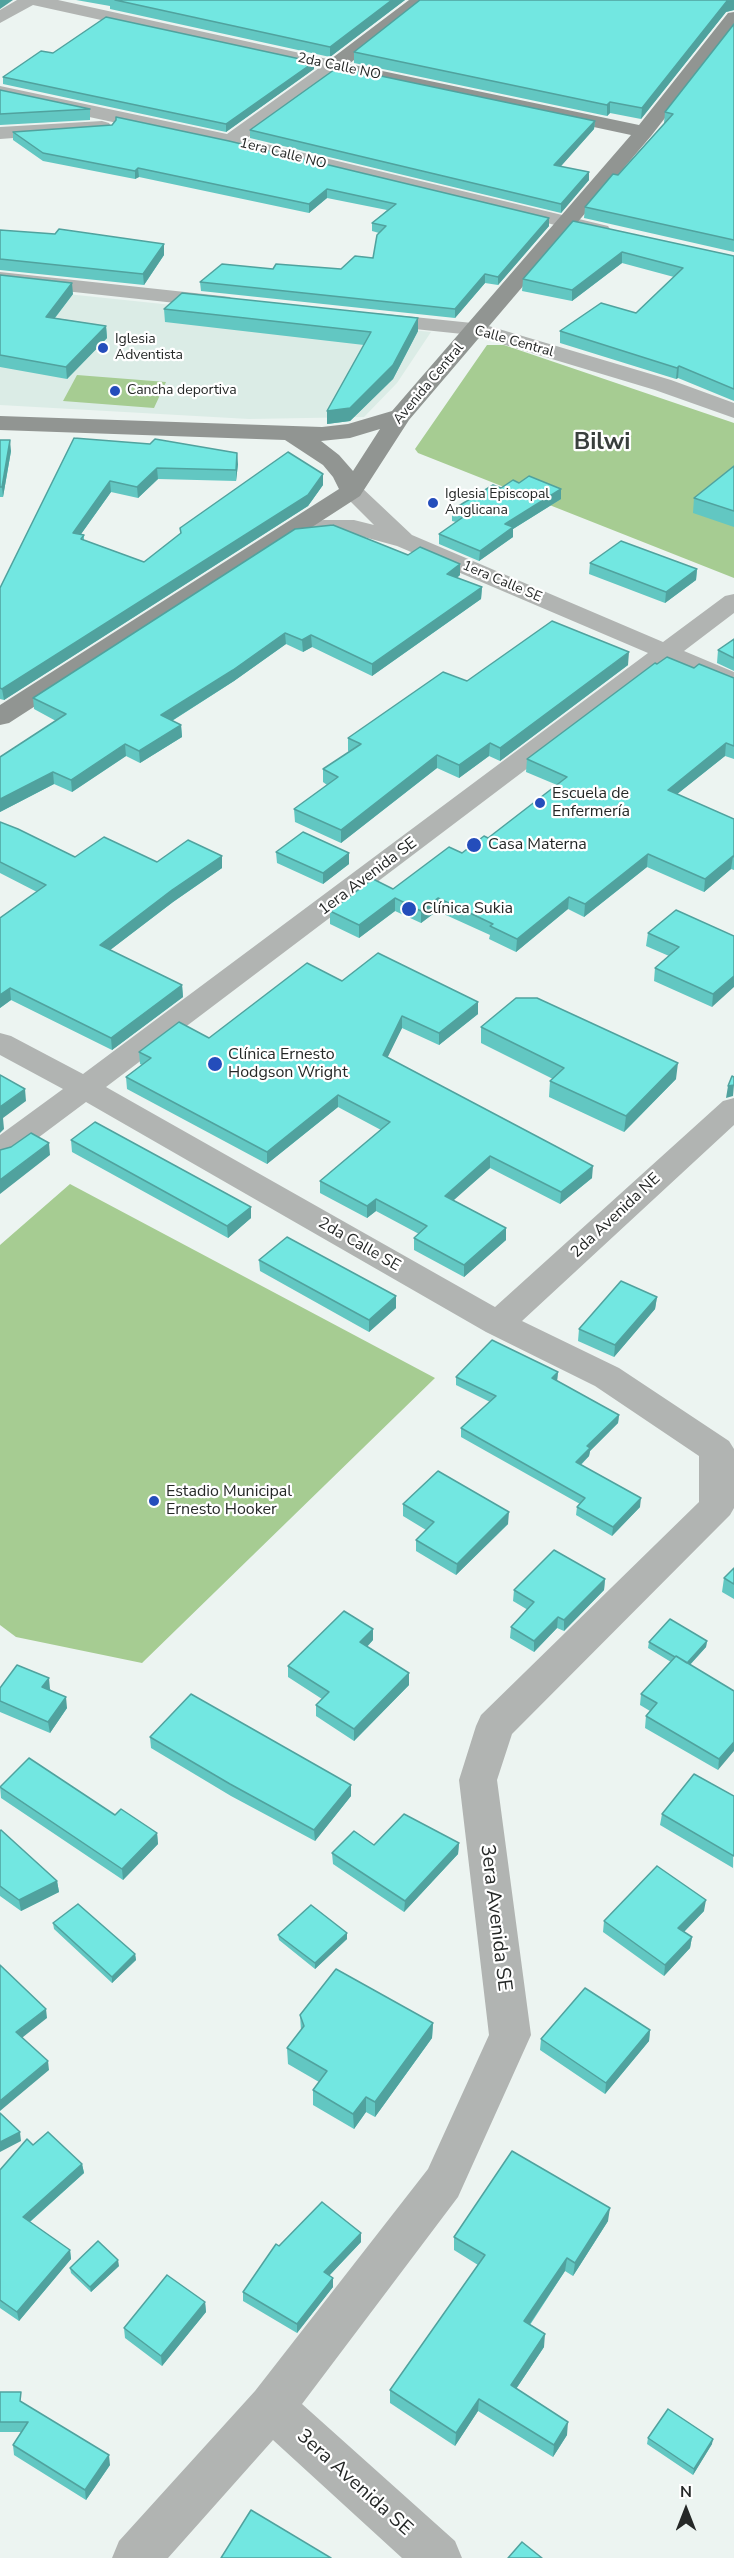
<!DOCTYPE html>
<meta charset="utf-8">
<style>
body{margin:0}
#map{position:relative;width:734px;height:2558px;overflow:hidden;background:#ecf4f1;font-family:"Nunito Sans",sans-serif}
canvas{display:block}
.north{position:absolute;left:656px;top:2480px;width:60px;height:60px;-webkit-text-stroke:4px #fff;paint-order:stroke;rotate:0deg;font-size:16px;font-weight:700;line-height:24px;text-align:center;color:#252827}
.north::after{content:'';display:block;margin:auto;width:21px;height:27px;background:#252827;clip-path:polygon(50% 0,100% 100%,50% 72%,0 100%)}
</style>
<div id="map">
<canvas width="734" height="2558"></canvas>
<div class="north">N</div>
</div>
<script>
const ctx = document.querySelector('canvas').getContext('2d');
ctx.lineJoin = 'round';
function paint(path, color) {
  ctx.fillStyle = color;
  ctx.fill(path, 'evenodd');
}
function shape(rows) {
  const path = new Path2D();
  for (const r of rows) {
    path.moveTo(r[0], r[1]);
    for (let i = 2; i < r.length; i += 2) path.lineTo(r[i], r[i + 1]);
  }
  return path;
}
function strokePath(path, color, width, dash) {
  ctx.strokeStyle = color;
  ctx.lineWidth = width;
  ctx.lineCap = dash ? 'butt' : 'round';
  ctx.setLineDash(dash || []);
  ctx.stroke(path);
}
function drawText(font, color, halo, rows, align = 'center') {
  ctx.font = font + ' "Nunito Sans",sans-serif';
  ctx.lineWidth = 4.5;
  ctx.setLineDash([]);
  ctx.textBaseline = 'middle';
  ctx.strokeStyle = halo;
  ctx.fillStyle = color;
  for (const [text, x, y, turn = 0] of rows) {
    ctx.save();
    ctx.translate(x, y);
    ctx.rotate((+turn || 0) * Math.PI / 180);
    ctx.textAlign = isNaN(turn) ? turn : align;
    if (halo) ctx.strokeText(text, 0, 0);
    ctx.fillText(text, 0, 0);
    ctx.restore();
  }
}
paint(shape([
 [0,287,431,332,397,383,364,417,249,419,0,405]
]), '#dbece6');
paint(shape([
 [487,345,504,345,734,423,734,578,418,453,415,449],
 [77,375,166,382,154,408,63,401],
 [70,1184,435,1378,142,1663,16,1637,0,1625,0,1245]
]), '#a6cc92');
paint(shape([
 [17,0,58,0,341,62,343,66,341,70,246,139,608,226,611,230,608,234,601,236,230,147,0,98,0,86,227,134,319,68,33,5,0,23,0,10,17,0],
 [102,121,109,123,112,127,109,131,0,139,0,127,102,121],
 [0,272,222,296,230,297,233,302,230,307,222,308,0,284,0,272],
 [375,313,482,324,671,380,734,403,734,418,655,390,472,335,367,324,364,319,367,314,375,313],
 [352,484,360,486,412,535,663,642,725,596,734,594,734,613,684,651,734,672,734,689,668,662,106,1087,495,1307,723,1101,734,1098,734,1125,522,1321,619,1368,729,1441,734,1449,734,1508,730,1515,512,1734,497,1780,531,2035,458,2197,302,2404,455,2541,462,2558,402,2558,273,2440,168,2558,112,2558,119,2541,255,2391,428,2169,489,2035,459,1780,476,1726,481,1715,699,1502,699,1456,595,1386,486,1332,86,1102,11,1158,0,1161,0,1135,63,1089,0,1055,0,1033,11,1036,83,1074,648,653,397,546,353,534,324,534,293,538,284,536,281,531,284,526,324,520,354,520,374,525,340,491,344,486,352,484]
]), '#b1b4b2');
paint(shape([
 [409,0,429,0,349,64,639,125,728,13,734,12,734,29,651,136,409,420,360,496,9,723,0,725,0,705,339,489,333,477,323,465,285,440,0,430,0,416,322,427,348,424,392,411,631,135,327,70,325,66,327,62,409,0],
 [380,429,353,471,339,455,321,441,350,438,380,429]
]), '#919592');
paint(shape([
 [76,0,405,0,330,57,110,9,110,6],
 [734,0,734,10,726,12,641,119,610,113,607,116,354,63,354,52],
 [734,24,734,252,584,218,585,207,618,175,665,123,664,123,665,112],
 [53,53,314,69,226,132,3,84,3,77],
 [0,90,90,109,90,120,0,125],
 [595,121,594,129,560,167,589,172,589,180,561,213,250,138,250,130],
 [13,132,549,218,549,226,498,285,485,283,455,318,201,291,200,282,273,269,341,269,373,258,379,233,372,231,372,223,387,210,327,198,309,213,139,177,135,179,43,161,13,140],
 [573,221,734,256,734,401,678,378,676,379,560,343,560,331,636,313,674,277,622,263,572,301,522,291,523,279],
 [0,230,164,244,164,255,144,285,0,270],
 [0,275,73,294,55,318,106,326,107,338,67,379,0,367],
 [164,309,418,331,393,379,350,421,327,424,364,345,165,322],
 [74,438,238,464,236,481,158,479,138,498,111,492,81,534,84,535,84,540,144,562,180,534,180,528,323,474,323,485,308,506,4,700,0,699,0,588],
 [0,440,11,451,3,497,0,497],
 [734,466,734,527,693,513,694,498],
 [501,488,561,499,513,529,513,537,479,561,439,544,439,534,456,522,452,521,452,510],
 [408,555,460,564,460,575,457,578,482,587,481,599,372,676,312,647,303,652,286,644,234,681,172,721,181,725,182,737,140,763,126,756,72,792,54,784,0,812,0,757,56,721,34,709,33,698],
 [590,563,697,569,696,580,665,603,589,574],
 [734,639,734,671,717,663,718,650],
 [657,664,694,668,734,678,734,759,725,756,677,794,734,819,734,870,731,869,704,892,647,867,584,917,568,909,516,952,489,939,490,935,437,911,421,923,395,911,359,938,330,924,330,911,393,889,462,853,488,838,557,785,526,772,527,759],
 [628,665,500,761,489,756,459,778,437,768,341,843,295,822,294,809,327,785,323,782,323,769,349,752,348,751,348,738,467,681],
 [0,822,75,857,157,862,222,856,222,868,173,902,110,950,182,985,183,997,112,1050,11,1000,0,1008,0,918,37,892,0,873],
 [276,852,349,864,323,884,277,863],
 [648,933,734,936,712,1007,654,981,655,968,669,956,646,946],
 [342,981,478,1014,439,1045,402,1028,387,1057,592,1178,560,1204,490,1168,453,1200,506,1228,506,1240,464,1277,414,1250,414,1238,419,1234,376,1211,367,1218,320,1193,320,1181,381,1130,338,1107,267,1164,127,1089,126,1077,142,1065,140,1064,139,1052,209,1038],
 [481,1027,676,1079,624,1132,549,1097,550,1081,553,1079,481,1043],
 [71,1140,251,1207,251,1218,228,1238,72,1152],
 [259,1260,396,1308,369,1332,260,1271],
 [657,1297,655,1309,614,1357,578,1341,579,1329],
 [558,1372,557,1381,619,1415,618,1423,590,1451,589,1456,581,1465,640,1507,612,1536,576,1515,577,1507,580,1504,461,1437,461,1428,490,1402,456,1385,456,1377],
 [403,1504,508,1524,456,1575,416,1551,416,1540,426,1530,403,1516],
 [734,1568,734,1599,722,1592,724,1578],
 [605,1579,604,1590,564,1631,557,1628,534,1652,510,1638,511,1627,528,1610,513,1601,514,1590],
 [373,1640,367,1647,409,1685,354,1741,316,1716,316,1705,322,1699,288,1677,288,1666],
 [707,1641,706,1647,690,1665,734,1691,718,1770,645,1728,646,1716,650,1711,640,1705,641,1694,671,1662,648,1648,649,1642],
 [0,1688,50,1689,67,1708,50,1733,0,1712],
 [150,1737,351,1785,351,1796,315,1841,231,1796,151,1748],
 [0,1786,115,1815,157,1833,158,1844,123,1880,1,1798],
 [734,1796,733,1868,660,1825,662,1814],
 [0,1831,57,1881,59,1892,21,1911,0,1896],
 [459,1843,458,1854,404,1912,333,1864,332,1853],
 [704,1911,684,1932,692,1937,690,1948,664,1976,603,1932,604,1921],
 [53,1923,135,1954,136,1960,112,1983,54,1929],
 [278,1935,347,1939,315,1969,279,1940],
 [300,2015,433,2023,432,2038,375,2117,366,2112,354,2129,313,2105,313,2090,319,2082,288,2064,287,2048,301,2031],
 [650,2030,649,2041,605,2094,540,2050,541,2039],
 [33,2145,82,2164,84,2173,30,2222,70,2250,71,2259,19,2321,0,2308,0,2170],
 [608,2221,573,2276,565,2271,530,2325,544,2347,516,2389,567,2435,553,2457,478,2411,455,2446,390,2403,390,2390,478,2265,454,2250,454,2237],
 [361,2242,329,2276,333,2278,333,2287,297,2333,243,2301,243,2292,279,2246],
 [119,2266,91,2292,71,2273,70,2268],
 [205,2302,206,2312,162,2366,125,2338,124,2328],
 [0,2392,23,2403,110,2465,86,2500,14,2455,13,2445,21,2432,0,2432],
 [648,2438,712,2444,693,2475,647,2444]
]), '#62c7c2');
paint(shape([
 [0,0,13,0,0,9],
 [392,0,405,0,330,57,330,47],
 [734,0,734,10,726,12,641,119,642,108,727,1],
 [314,62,314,69,226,132,226,124],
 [610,102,610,113,607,116,607,105],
 [595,121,594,129,554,174,554,165],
 [138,168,139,177,135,179,135,171],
 [589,172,589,180,561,213,561,204],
 [327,189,327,198,309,213,309,204],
 [549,218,549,226,498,285,498,277],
 [164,244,164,255,144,285,143,274],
 [622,252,622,263,572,301,572,290],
 [485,274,485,283,455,318,455,309],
 [72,283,73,294,47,328,46,317],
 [418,318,418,331,393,379,350,421,327,424,327,411],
 [106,326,107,338,67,379,66,367],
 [679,366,678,378,676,379,677,368],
 [10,440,11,451,3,497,2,487],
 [237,453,238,464,236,481,236,470],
 [157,468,158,479,138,498,137,487],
 [323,474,323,485,308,506,4,700,2,689],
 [110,481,111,492,74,544,73,533],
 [561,489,561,499,513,529,513,537,479,561,480,551,505,524],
 [460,564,460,575,447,585,447,574],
 [697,569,696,580,665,603,666,592],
 [482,587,481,599,372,676,372,664],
 [285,633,286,644,234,681,162,727,161,715],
 [311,635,312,647,303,652,302,640],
 [629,652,628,665,500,761,500,748],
 [181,725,182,737,140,763,139,751],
 [490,743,489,756,459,778,459,765],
 [726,743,725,756,666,803,668,790],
 [125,744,126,756,72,792,71,780],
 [437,755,437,768,341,843,341,830],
 [53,772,54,784,0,812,0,799],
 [349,853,349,864,323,884,323,873],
 [648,854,647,867,584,917,585,904],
 [222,856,222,868,173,902,101,957,100,945,172,890],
 [733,856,731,869,704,892,705,879],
 [569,897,568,909,516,952,517,939],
 [395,898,395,911,359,938,359,925],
 [438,898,437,911,421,923,421,911],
 [734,976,734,987,712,1007,713,994],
 [182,985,183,997,112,1050,111,1038],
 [10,988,11,1000,0,1008,0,995],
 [478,1002,478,1014,439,1045,439,1033],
 [402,1016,402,1028,383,1067,383,1055],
 [678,1063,676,1079,624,1132,626,1116],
 [734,1085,733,1096,726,1098,728,1086],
 [25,1089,26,1101,3,1118,4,1129,0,1133,0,1107],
 [338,1095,338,1107,267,1164,267,1152],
 [49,1143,50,1155,0,1194,0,1180],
 [490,1156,490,1168,445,1208,445,1196],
 [593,1166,592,1178,560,1204,561,1192],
 [376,1199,376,1211,367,1218,367,1206],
 [251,1207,251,1218,228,1238,227,1226],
 [506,1228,506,1240,464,1277,464,1265],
 [396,1296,396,1308,369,1332,369,1320],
 [657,1297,655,1309,614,1357,615,1345],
 [558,1372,557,1381,552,1378],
 [619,1415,618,1423,590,1451,589,1456,575,1470,576,1462,587,1446],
 [641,1498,640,1507,612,1536,613,1527],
 [509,1512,508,1524,456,1575,457,1564],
 [605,1579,604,1590,564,1631,564,1620],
 [558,1617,557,1628,534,1652,534,1641],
 [373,1629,373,1640,360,1654,360,1642],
 [707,1641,706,1647,685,1670,686,1664],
 [409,1673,409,1685,354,1741,354,1729],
 [49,1678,50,1689,44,1698,42,1687],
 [66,1697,67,1708,50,1733,48,1722],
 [734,1742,734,1751,718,1770,719,1759],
 [351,1785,351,1796,315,1841,314,1830],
 [157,1833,158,1844,123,1880,122,1869],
 [459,1843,458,1854,404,1912,405,1901],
 [57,1881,59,1892,21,1911,19,1900],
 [706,1900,704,1911,677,1939,678,1928],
 [347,1933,347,1939,315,1969,315,1963],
 [692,1937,690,1948,664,1976,665,1965],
 [135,1954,136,1960,112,1983,112,1977],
 [46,2009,47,2018,18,2041,16,2032],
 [433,2023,432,2038,375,2117,375,2102],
 [650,2030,649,2041,605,2094,606,2083],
 [48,2061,49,2070,0,2111,0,2101],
 [366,2097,366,2112,354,2129,353,2114],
 [20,2132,21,2141,0,2152,0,2142],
 [82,2164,84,2173,25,2226,23,2217],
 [610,2208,608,2221,573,2276,575,2263],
 [361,2233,361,2242,324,2281,324,2272],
 [70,2250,71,2259,19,2321,17,2312],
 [567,2258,565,2271,523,2334,524,2321],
 [118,2260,119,2266,91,2292,90,2287],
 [333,2278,333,2287,297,2333,297,2324],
 [205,2302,206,2312,162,2366,161,2356],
 [545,2334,544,2347,510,2398,511,2385],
 [479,2399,478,2411,455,2446,456,2433],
 [568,2422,567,2435,553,2457,554,2445],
 [713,2439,712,2444,693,2475,694,2469],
 [109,2455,110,2465,86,2500,85,2490]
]), '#50a29e');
const building = shape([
 [115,0,392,0,330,47,115,0],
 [420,0,734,0,727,1,642,108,610,102,607,105,354,52,420,0],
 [106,17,314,62,226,124,3,77,41,51,53,53,106,17],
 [734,24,734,240,585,207,613,174,618,175,673,114,665,112,734,24],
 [338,67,595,121,554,165,589,172,561,204,250,130,338,67],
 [0,90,90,109,0,114,0,90],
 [116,117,229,141,549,218,498,277,485,274,455,309,200,282,222,264,273,269,276,264,341,269,355,256,373,258,377,235,386,226,372,223,396,204,327,189,309,204,138,168,135,171,43,153,13,132,112,125,116,120,116,117],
 [573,221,734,256,734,389,679,366,677,368,560,331,601,303,636,313,683,268,622,252,572,290,523,279,573,221],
 [59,229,164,244,143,274,0,259,0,230,55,234,59,229],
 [0,275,72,283,46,317,106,326,66,367,0,355,0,275],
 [182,293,418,318,393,365,350,408,327,411,371,332,164,309,182,293],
 [74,438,150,444,155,439,237,453,236,470,157,468,137,487,110,481,73,533,84,535,81,539,144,562,181,533,180,528,288,452,323,474,308,495,2,689,0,688,0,588,74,438],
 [0,440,10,440,2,487,0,487,0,440],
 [734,466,734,511,694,498,734,466],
 [529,476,561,489,505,524,513,527,480,551,439,534,466,515,452,510,493,485,501,488,513,480,519,483,529,476],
 [333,525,408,555,420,547,460,564,447,574,482,587,372,664,311,635,302,640,285,633,233,670,161,715,181,725,139,751,125,744,71,780,53,772,0,799,0,757,66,714,33,698,295,529,333,525],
 [621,541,697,569,666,592,590,563,621,541],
 [552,621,629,652,500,748,490,743,459,765,437,755,341,830,294,809,338,777,323,769,361,744,348,738,443,672,467,681,552,621],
 [734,639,734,658,718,650,734,639],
 [667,657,694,668,699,664,734,678,734,746,726,743,668,790,734,819,734,857,733,856,705,879,648,854,585,904,569,897,517,939,490,926,493,924,438,898,421,911,395,898,359,925,330,911,373,879,393,889,449,847,462,853,484,836,488,838,567,777,527,759,655,663,657,664,667,657],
 [0,822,18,829,75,857,104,837,157,862,188,840,222,856,172,890,100,945,182,985,111,1038,10,988,0,995,0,918,46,885,0,862,0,822],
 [303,832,349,853,323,873,276,852,303,832],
 [676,910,734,936,734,976,713,994,655,968,679,947,648,933,676,910],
 [378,953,478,1002,439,1033,402,1016,383,1055,593,1166,561,1192,490,1156,445,1196,506,1228,464,1265,414,1238,427,1226,376,1199,367,1206,320,1181,390,1122,338,1095,267,1152,126,1077,151,1058,139,1052,179,1022,209,1038,307,963,342,981,378,953],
 [516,998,537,998,678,1063,626,1116,550,1081,564,1068,481,1027,516,998],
 [0,1075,25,1089,0,1107,0,1075],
 [732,1076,734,1077,734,1085,728,1086,732,1076],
 [95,1122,251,1207,227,1226,71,1140,95,1122],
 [31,1133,49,1143,0,1180,0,1150,11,1147,31,1133],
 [287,1237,396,1296,369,1320,259,1260,287,1237],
 [621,1281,657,1297,615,1345,579,1329,621,1281],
 [492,1340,558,1372,552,1378,619,1415,587,1446,590,1448,576,1462,641,1498,613,1527,577,1507,585,1498,461,1428,496,1396,456,1377,492,1340],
 [438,1471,509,1512,457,1564,416,1540,434,1522,403,1504,438,1471],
 [554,1550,605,1579,564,1620,558,1617,534,1641,511,1627,534,1602,514,1590,554,1550],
 [734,1568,734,1584,724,1578,734,1568],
 [344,1611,373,1629,360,1642,409,1673,354,1729,316,1705,329,1692,288,1666,344,1611],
 [670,1619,707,1641,687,1663,676,1656,675,1657,649,1642,670,1619],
 [676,1656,734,1691,734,1742,719,1759,646,1716,657,1703,641,1694,676,1656],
 [17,1665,49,1678,42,1687,66,1697,48,1722,0,1701,0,1688,17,1665],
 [191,1694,351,1785,314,1830,230,1784,150,1737,191,1694],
 [29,1758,115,1815,121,1809,157,1833,122,1869,0,1787,29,1758],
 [694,1774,734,1796,734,1856,662,1814,694,1774],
 [404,1814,459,1843,405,1901,332,1853,354,1831,374,1845,404,1814],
 [1,1830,57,1881,19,1900,0,1886,0,1831,1,1830],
 [657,1866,706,1900,678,1928,692,1937,665,1965,604,1921,657,1866],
 [78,1904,135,1954,112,1977,53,1923,78,1904],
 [311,1905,347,1933,315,1963,278,1935,311,1905],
 [0,1965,46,2009,16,2032,48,2061,0,2101,0,1965],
 [336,1969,433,2023,375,2102,366,2097,353,2114,313,2090,327,2071,287,2048,304,2026,300,2015,336,1969],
 [585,1988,650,2030,606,2083,541,2039,585,1988],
 [0,2113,20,2132,0,2142,0,2113],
 [48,2132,82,2164,23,2217,70,2250,17,2312,0,2300,0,2170,27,2139,33,2145,48,2132],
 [512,2151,610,2208,575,2263,567,2258,524,2321,545,2334,511,2385,568,2422,554,2445,479,2399,456,2433,390,2390,485,2255,454,2237,512,2151],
 [322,2202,361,2233,324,2272,333,2278,297,2324,243,2292,276,2244,279,2246,322,2202],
 [98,2241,118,2260,90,2287,70,2268,98,2241],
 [167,2275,205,2302,161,2356,124,2328,167,2275],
 [0,2392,21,2392,20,2401,109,2455,85,2490,13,2445,28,2422,0,2422,0,2392],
 [668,2409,713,2439,694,2469,648,2438,668,2409],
 [251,2510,331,2558,221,2558,251,2510],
 [522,2542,542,2558,508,2558,522,2542]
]);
paint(building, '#72e7e1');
strokePath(building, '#50a29e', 1.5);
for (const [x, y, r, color] of [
 [103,348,6,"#244dbb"],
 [115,391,6,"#244dbb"],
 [433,503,6,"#244dbb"],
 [540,803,6,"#244dbb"],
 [474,845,8,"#244dbb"],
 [409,909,8,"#244dbb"],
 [215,1064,8,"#244dbb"],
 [154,1501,6,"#244dbb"]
]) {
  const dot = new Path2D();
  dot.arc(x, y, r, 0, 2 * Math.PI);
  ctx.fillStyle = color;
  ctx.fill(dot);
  strokePath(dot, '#fff', 2);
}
drawText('14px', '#252827', '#fff', [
 ["2da Calle NO",339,67,12],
 ["1era Calle NO",283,154,14],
 ["Calle Central",514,342,16],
 ["Avenida Central",429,384,-50],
 ["1era Calle SE",502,582,23]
]);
drawText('14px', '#252827', '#fff', [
 ["Iglesia",115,340],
 ["Adventista",115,356],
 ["Cancha deportiva",127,391],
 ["Iglesia Episcopal",445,495],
 ["Anglicana",445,511]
], 'left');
drawText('16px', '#252827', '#fff', [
 ["Escuela de",552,794],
 ["Enfermería",552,812],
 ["Casa Materna",488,845],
 ["Clínica Sukia",422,909],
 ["Clínica Ernesto",228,1055],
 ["Hodgson Wright",228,1073],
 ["Estadio Municipal",166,1492],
 ["Ernesto Hooker",166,1510]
], 'left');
drawText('16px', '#252827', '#fff', [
 ["1era Avenida SE",368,877,-37],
 ["2da Avenida NE",616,1216,-43],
 ["2da Calle SE",359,1245,30]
]);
drawText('20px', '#252827', '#fff', [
 ["3era Avenida SE",495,1918,83],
 ["3era Avenida SE",354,2483,42]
]);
drawText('bold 24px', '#393f3d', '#fff', [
 ["Bilwi",602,443]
]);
</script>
